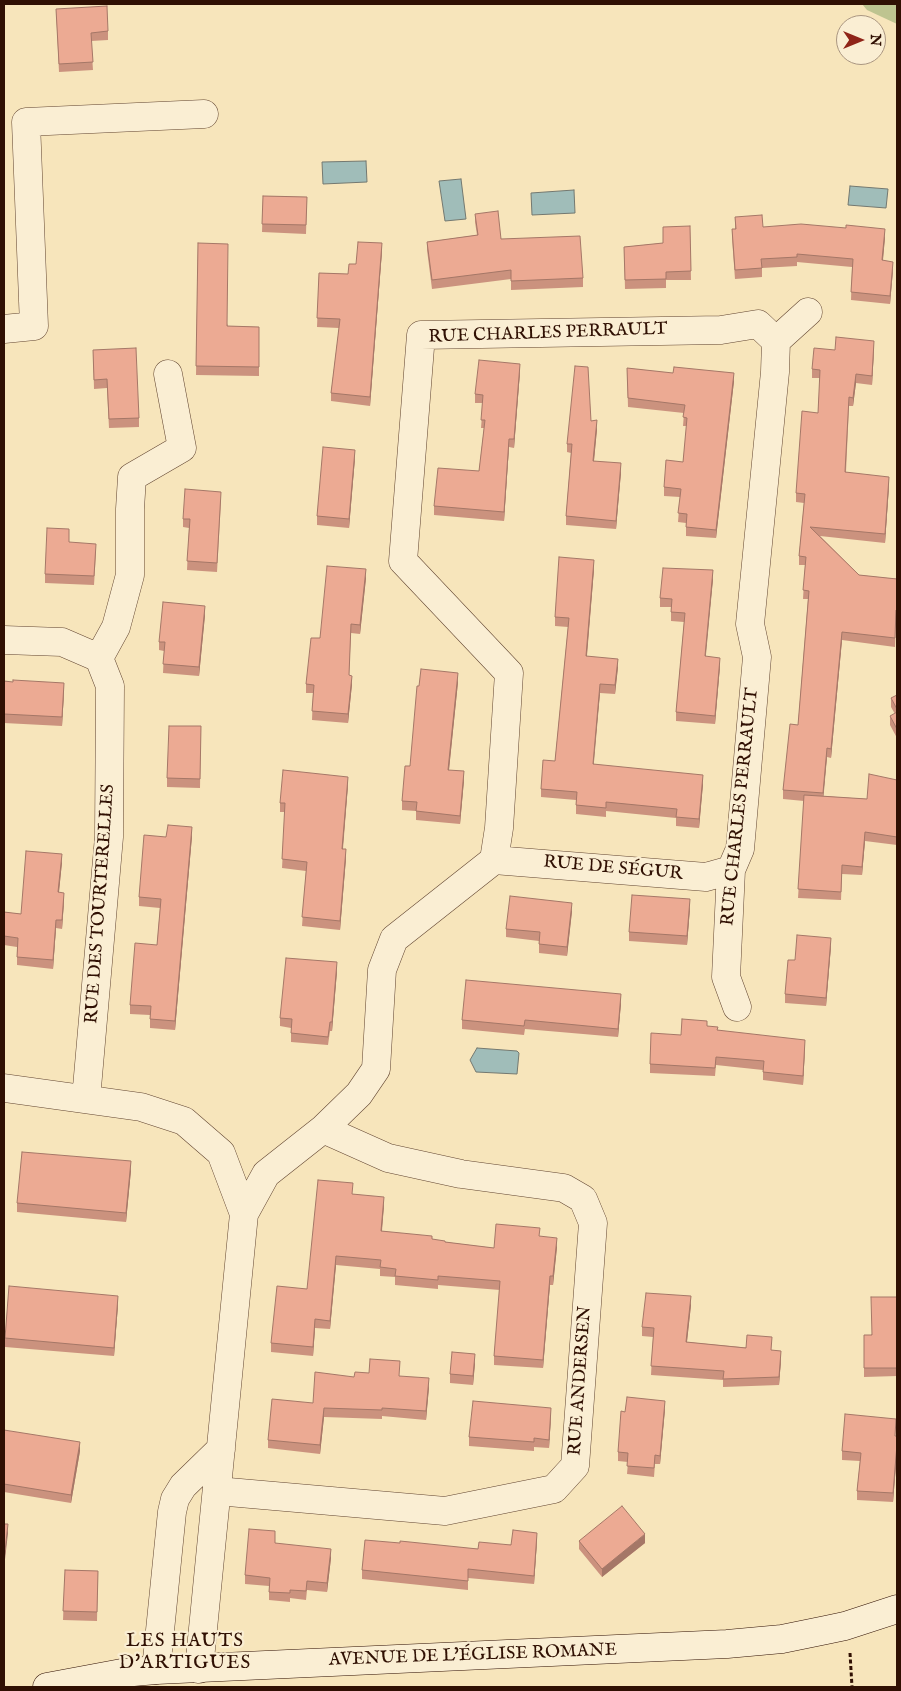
<!DOCTYPE html>
<meta charset="utf-8">
<style>
body{margin:0}
#map{position:relative;width:901px;height:1691px;overflow:hidden;background:#f7e5bb;font-family:"IM FELL English",serif}
canvas{display:block}
.frame{position:absolute;inset:0;border:5px solid #301003;pointer-events:none}
.north{position:absolute;left:836px;top:15px;width:50px;height:50px;box-sizing:border-box;background:#faeed3;border:1px solid #a99580;border-radius:50%;rotate:90deg;font-size:14px;font-weight:700;line-height:20px;text-align:center;color:#301003}
.north::after{content:'';display:block;margin:auto;width:18px;height:22px;background:#8f2418;clip-path:polygon(50% 0,100% 100%,50% 72%,0 100%)}
</style>
<div id="map">
<canvas width="901" height="1691"></canvas>
<div class="frame"></div>
<div class="north">N</div>
</div>
<script>
const ctx = document.querySelector('canvas').getContext('2d');
ctx.lineJoin = 'round';
function paint(path, color) {
  ctx.fillStyle = color;
  ctx.fill(path, 'evenodd');
}
function shape(rows) {
  const path = new Path2D();
  for (const r of rows) {
    path.moveTo(r[0], r[1]);
    for (let i = 2; i < r.length; i += 2) path.lineTo(r[i], r[i + 1]);
  }
  return path;
}
function strokePath(path, color, width, dash) {
  ctx.strokeStyle = color;
  ctx.lineWidth = width;
  ctx.lineCap = dash ? 'butt' : 'round';
  ctx.setLineDash(dash || []);
  ctx.stroke(path);
}
function drawText(font, color, halo, rows, align = 'center') {
  ctx.font = font + ' "IM FELL English",serif';
  ctx.lineWidth = 4.5;
  ctx.setLineDash([]);
  ctx.textBaseline = 'middle';
  ctx.strokeStyle = halo;
  ctx.fillStyle = color;
  for (const [text, x, y, turn = 0] of rows) {
    ctx.save();
    ctx.translate(x, y);
    ctx.rotate((+turn || 0) * Math.PI / 180);
    ctx.textAlign = isNaN(turn) ? turn : align;
    if (halo) ctx.strokeText(text, 0, 0);
    ctx.fillText(text, 0, 0);
    ctx.restore();
  }
}
paint(shape([
 [862,4,897,4,897,24,867,10]
]), '#bec490');
const water = shape([
 [366,161,367,182,323,184,322,162,366,161],
 [461,179,466,219,445,221,439,181,461,179],
 [850,186,888,189,886,208,848,205,850,186],
 [574,190,575,213,532,215,531,193,574,190],
 [477,1048,517,1051,519,1053,517,1074,476,1072,470,1060,477,1048]
]);
paint(water, '#a0bdb9');
strokePath(water, '#737870', 1);
const street = shape([
 [4,329,34,326,26,122,204,114],
 [776,341,808,312],
 [4,640,62,642,99,658,110,686,109,837,86,1099],
 [99,658,116,627,130,575,130,509,132,477,182,448,168,374],
 [494,860,706,877,731,870],
 [4,1088,141,1107,184,1121,221,1153,244,1214],
 [217,1491,445,1511,554,1489,575,1466,593,1223,583,1199,564,1188,461,1174,388,1158,323,1129],
 [199,1669,244,1214,266,1174,323,1129,359,1094,376,1069,382,970,394,939,494,860,499,828,509,673,403,561,421,335,721,330,758,324,776,341,775,372,750,624,757,657,740,849,731,870,726,977,737,1007],
 [156,1670,172,1512,175,1499,183,1486,221,1449]
]);
const secondary = shape([
 [47,1687,122,1673,156,1670,727,1644,782,1639,826,1630,845,1626,897,1609]
]);
strokePath(street, '#624531', 29);
strokePath(secondary, '#301003', 29);
strokePath(shape([
 [850,1653,852,1687]
]), '#301003', 3, [4, 2.5]);
strokePath(street, '#faeed3', 28);
strokePath(secondary, '#faeed3', 28);
paint(shape([
 [56,9,108,31,108,40,91,41,93,70,59,72],
 [263,196,307,197,306,234,262,232],
 [475,214,501,239,583,278,583,287,511,290,511,279,432,289,427,250,427,242,477,235,475,222],
 [735,217,763,227,885,237,883,260,893,270,890,304,851,300,852,267,797,262,797,266,762,268,762,277,735,279,732,238,732,229,735,229],
 [690,226,691,280,666,280,666,288,625,289,624,247,663,243],
 [198,243,228,326,259,327,259,376,196,375],
 [382,251,370,406,331,401,331,393,339,328,317,327,319,273,348,274,356,264],
 [874,349,872,385,856,383,853,406,849,406,846,472,889,486,885,543,820,536,859,575,897,579,897,619,896,619,895,647,842,640,831,758,827,757,823,796,867,799,897,780,897,845,865,841,862,875,842,874,841,900,798,898,804,801,783,799,783,790,798,725,808,599,803,599,805,565,799,565,799,556,804,503,796,502,796,493,818,413,820,378,812,378,812,369,835,350],
 [93,350,139,418,139,427,109,428,107,388,94,389],
 [627,368,734,381,716,538,686,536,686,523,678,522,680,497,664,496,664,487,683,462,687,426,683,426,684,413,628,407],
 [520,372,514,448,509,447,504,521,434,515,434,506,479,471,484,428,481,428,483,403,475,403,475,394],
 [591,421,597,429,594,461,621,472,616,529,566,525,566,516,571,453,567,452,567,444],
 [355,458,349,528,317,525,317,516],
 [221,500,217,572,187,570,189,528,183,527,183,519],
 [69,542,96,552,94,585,45,583,45,574],
 [594,569,587,656,618,667,615,694,600,693,593,764,703,784,699,828,676,826,676,818,606,811,606,817,576,814,576,800,541,797,541,789,555,761,568,627,555,626,555,617],
 [366,578,360,634,351,633,349,675,352,684,348,723,312,720,313,693,306,693,306,684,320,638],
 [713,579,705,656,720,666,715,724,676,721,676,712,684,622,671,621,671,607,660,607,660,598],
 [205,615,199,676,163,673,164,651,159,650,159,642],
 [4,681,64,692,62,726,4,723],
 [458,682,449,770,464,780,460,824,416,820,416,811,402,810,402,801,410,766],
 [897,695,897,738,890,725,890,716,895,714,891,707,891,698],
 [201,726,200,788,167,787,167,778],
 [348,785,343,849,346,858,340,930,302,926,306,871,282,868,285,812,280,812,280,803],
 [192,836,175,1030,150,1028,150,1015,130,1014,130,1005,157,945,160,908,139,906,139,897,166,837],
 [62,862,59,892,64,901,62,929,56,928,53,969,17,965,17,947,4,945,4,912,21,914],
 [690,908,687,945,629,941,629,932],
 [572,911,567,956,539,953,539,941,506,937,506,929],
 [831,946,826,1006,785,1003,785,994,795,960],
 [337,971,332,1031,330,1031,328,1045,291,1042,291,1028,280,1026,280,1018],
 [621,1003,618,1037,525,1029,524,1035,462,1029,462,1020],
 [707,1026,718,1030,805,1048,803,1085,763,1080,763,1070,716,1065,715,1076,650,1073,650,1064,681,1035],
 [131,1170,126,1222,17,1212,17,1203],
 [353,1194,384,1205,382,1231,445,1242,494,1248,540,1237,557,1247,553,1285,550,1285,543,1368,494,1365,494,1356,500,1290,438,1285,438,1289,395,1285,395,1277,380,1276,380,1269,336,1265,330,1329,315,1328,313,1356,271,1352,271,1343,307,1289],
 [897,1297,897,1376,864,1377,864,1335,871,1335],
 [118,1305,114,1356,5,1347,5,1338],
 [691,1305,687,1342,772,1350,781,1360,779,1385,723,1387,723,1380,651,1375,653,1337,642,1336,642,1327],
 [475,1363,473,1385,450,1383,450,1374],
 [399,1376,429,1387,426,1420,382,1416,382,1419,324,1417,320,1454,268,1448,268,1440,313,1403,354,1377],
 [665,1409,660,1464,655,1464,654,1477,627,1474,628,1462,618,1461,618,1452,625,1412],
 [551,1416,549,1448,534,1447,534,1451,469,1446,469,1437],
 [896,1427,895,1436,897,1436,897,1453,893,1502,857,1500,857,1491,860,1461,842,1460,842,1451],
 [4,1430,80,1451,71,1503,4,1492],
 [537,1541,534,1584,468,1578,468,1590,362,1579,362,1570,400,1543,478,1549],
 [579,1541,645,1543,602,1577,579,1549],
 [275,1543,331,1558,327,1592,307,1590,306,1600,290,1598,290,1602,269,1600,269,1586,245,1584,245,1575],
 [65,1570,98,1571,97,1621,63,1620]
]), '#cb927e');
paint(shape([
 [885,229,885,237,882,269,882,260],
 [382,243,382,251,370,406,370,397],
 [893,262,893,270,890,304,890,296],
 [874,341,874,349,872,385,872,376],
 [520,364,520,372,514,448,514,439],
 [734,373,734,381,716,538,716,530],
 [856,374,856,383,853,406,853,398],
 [597,420,597,429,593,470,593,461],
 [509,439,509,447,504,521,504,512],
 [355,450,355,458,349,528,349,519],
 [621,463,621,472,616,529,616,521],
 [889,477,889,486,885,543,885,534],
 [594,560,594,569,586,665,586,656],
 [366,569,366,578,360,634,360,625],
 [713,570,713,579,705,665,705,656],
 [205,606,205,615,199,676,199,667],
 [842,632,842,640,831,758,831,749],
 [720,658,720,666,715,724,715,716],
 [618,659,618,667,615,694,615,685],
 [458,673,458,682,448,779,448,770],
 [352,676,352,684,348,723,348,714],
 [64,683,64,692,62,726,62,717],
 [600,684,600,693,593,773,593,764],
 [827,748,827,757,823,802,823,793],
 [464,771,464,780,460,824,460,816],
 [703,775,703,784,699,828,699,819],
 [348,777,348,785,342,857,342,849],
 [192,827,192,836,175,1030,175,1021],
 [865,832,865,841,862,875,862,867],
 [346,849,346,858,340,930,340,921],
 [62,854,62,862,58,901,58,892],
 [64,893,64,901,62,929,62,920],
 [690,899,690,908,687,945,687,936],
 [572,903,572,911,567,956,567,947],
 [56,920,56,928,53,969,53,960],
 [831,938,831,946,826,1006,826,998],
 [337,962,337,971,332,1031,332,1022],
 [621,994,621,1003,618,1037,618,1029],
 [805,1040,805,1048,803,1085,803,1076],
 [131,1161,131,1170,126,1222,126,1213],
 [384,1197,384,1205,381,1239,381,1231],
 [557,1238,557,1247,553,1285,553,1276],
 [336,1256,336,1265,330,1329,330,1321],
 [550,1276,550,1285,543,1368,543,1360],
 [118,1296,118,1305,114,1356,114,1348],
 [691,1296,691,1305,686,1350,686,1342],
 [315,1319,315,1328,313,1356,313,1347],
 [781,1351,781,1360,779,1385,779,1377],
 [475,1354,475,1363,473,1385,473,1376],
 [429,1378,429,1387,426,1420,426,1411],
 [665,1401,665,1409,660,1464,660,1456],
 [324,1408,324,1417,320,1454,320,1445],
 [551,1408,551,1416,549,1448,549,1440],
 [80,1442,80,1451,71,1503,71,1495],
 [897,1444,897,1453,893,1502,893,1493],
 [8,1524,8,1533,4,1568,4,1560],
 [537,1533,537,1541,534,1584,534,1576],
 [645,1534,645,1543,602,1577,602,1569],
 [331,1549,331,1558,327,1592,327,1583]
]), '#a57767');
const building = shape([
 [107,6,108,31,91,33,93,62,59,64,56,9,107,6],
 [263,196,307,197,306,225,262,224,263,196],
 [498,211,501,239,580,236,583,278,511,281,511,270,432,280,427,242,478,235,475,214,498,211],
 [762,215,763,227,801,224,846,228,846,225,885,229,882,260,893,262,890,296,851,292,853,259,797,254,797,257,761,259,762,268,735,270,732,229,736,229,735,217,762,215],
 [690,226,691,271,666,272,666,279,625,280,624,247,663,243,663,227,690,226],
 [358,242,382,243,370,397,331,393,340,319,317,318,319,273,348,274,349,264,356,264,358,242],
 [198,243,228,244,227,326,259,327,259,367,196,366,198,243],
 [836,337,874,341,872,376,856,374,853,398,849,397,845,472,889,477,885,534,810,527,859,575,897,579,897,610,896,610,895,638,842,632,831,749,827,748,823,793,783,790,790,724,798,725,809,591,803,590,806,557,799,556,805,494,796,493,802,411,818,413,820,370,812,369,814,348,835,350,836,337],
 [136,348,139,418,109,419,107,379,94,380,93,350,136,348],
 [479,360,520,364,514,439,509,439,504,512,434,506,438,468,479,471,485,420,481,420,483,395,475,394,479,360],
 [575,366,588,367,591,421,597,420,593,461,621,463,616,521,566,516,572,444,567,444,575,366],
 [674,367,734,373,716,530,686,527,687,514,678,513,681,489,664,487,666,460,683,462,687,418,683,417,685,405,628,398,627,368,673,373,674,367],
 [323,447,355,450,349,519,317,516,323,447],
 [185,489,221,492,217,563,187,561,190,519,183,519,185,489],
 [47,528,69,529,69,542,96,544,94,576,45,574,47,528],
 [559,557,594,560,586,656,618,659,615,685,600,684,593,764,703,775,699,819,676,817,677,809,606,802,606,808,576,805,577,792,541,789,543,760,555,761,569,618,555,617,559,557],
 [327,566,366,569,360,625,351,624,349,675,352,676,348,714,312,711,314,685,306,684,311,638,320,638,327,566],
 [663,568,713,570,705,656,720,658,715,716,676,712,685,613,671,612,672,599,660,598,663,568],
 [163,602,205,606,199,667,163,664,165,642,159,642,163,602],
 [421,669,458,673,448,770,464,771,460,816,416,811,417,802,402,801,405,766,410,766,417,686,419,686,421,669],
 [13,680,64,683,62,717,4,714,4,681,13,682,13,680],
 [897,695,897,709,891,698,897,695],
 [897,712,897,729,890,716,897,712],
 [169,726,201,726,200,779,167,778,169,726],
 [283,770,348,777,342,849,346,849,340,921,302,917,307,862,282,859,285,803,280,803,283,770],
 [869,774,897,780,897,837,865,832,862,867,842,865,841,892,798,889,804,795,867,799,869,774],
 [168,825,192,827,175,1021,150,1019,151,1006,130,1005,135,943,157,945,161,899,139,897,144,835,166,837,168,825],
 [26,851,62,854,58,892,64,893,62,920,56,920,53,960,17,957,18,938,4,936,4,912,21,914,26,851],
 [632,895,690,899,687,936,629,932,632,895],
 [510,896,572,903,567,947,539,944,540,932,506,929,510,896],
 [797,935,831,938,826,998,785,994,788,960,795,960,797,935],
 [286,958,337,962,332,1022,330,1022,328,1037,291,1033,292,1019,280,1018,286,958],
 [466,980,621,994,618,1029,525,1020,524,1026,462,1020,466,980],
 [682,1019,707,1021,707,1026,718,1027,717,1030,805,1040,803,1076,763,1072,764,1061,716,1057,715,1068,650,1064,651,1033,681,1035,682,1019],
 [22,1152,131,1161,126,1213,17,1203,22,1152],
 [318,1180,353,1183,352,1194,384,1197,381,1231,432,1236,432,1239,445,1241,445,1242,494,1248,496,1224,540,1228,539,1236,557,1238,553,1276,550,1276,543,1360,494,1356,500,1281,438,1276,438,1280,395,1276,396,1269,380,1267,381,1260,336,1256,330,1321,315,1319,313,1347,271,1343,277,1286,307,1289,318,1180],
 [9,1286,118,1296,114,1348,5,1338,9,1286],
 [646,1293,691,1296,686,1342,746,1348,747,1335,772,1337,771,1350,781,1351,779,1377,723,1379,724,1371,651,1366,654,1328,642,1327,646,1293],
 [871,1297,897,1297,897,1368,864,1368,864,1335,872,1335,871,1297],
 [452,1352,475,1354,473,1376,450,1374,452,1352],
 [370,1359,400,1361,399,1376,429,1378,426,1411,382,1408,382,1410,324,1408,320,1445,268,1440,272,1399,313,1403,315,1372,354,1377,355,1372,369,1373,370,1359],
 [627,1397,665,1401,660,1456,655,1455,654,1468,627,1466,628,1453,618,1452,621,1411,625,1412,627,1397],
 [473,1401,551,1408,549,1440,534,1438,534,1442,469,1437,473,1401],
 [845,1414,896,1419,895,1436,897,1436,897,1444,893,1493,857,1491,861,1453,842,1451,845,1414],
 [4,1430,80,1442,71,1495,4,1484,4,1430],
 [622,1506,645,1534,602,1569,579,1541,622,1506],
 [4,1524,8,1524,4,1560,4,1524],
 [249,1529,275,1531,275,1543,331,1549,327,1583,307,1581,306,1591,290,1590,290,1593,269,1592,270,1578,245,1575,249,1529],
 [513,1530,537,1533,534,1576,468,1569,468,1581,362,1570,365,1540,400,1543,400,1541,478,1549,479,1542,511,1545,513,1530],
 [65,1570,98,1571,97,1612,63,1611,65,1570]
]);
paint(building, '#ecaa93');
strokePath(building, '#a57767', 1);
drawText('18px', '#301003', '#faeed3', [
 ["RUE CHARLES PERRAULT",548,334,-2],
 ["RUE CHARLES PERRAULT",741,807,-84],
 ["RUE DE SÉGUR",613,869,5],
 ["RUE DES TOURTERELLES",101,904,-86],
 ["RUE ANDERSEN",581,1381,-86],
 ["AVENUE DE L'ÉGLISE ROMANE",473,1656,-2]
]);
ctx.letterSpacing = '1px';
drawText('19px', '#301003', '#faeed3', [
 ["LES HAUTS",185,1642],
 ["D'ARTIGUES",185,1664]
]);
ctx.letterSpacing = '0px';
</script>
